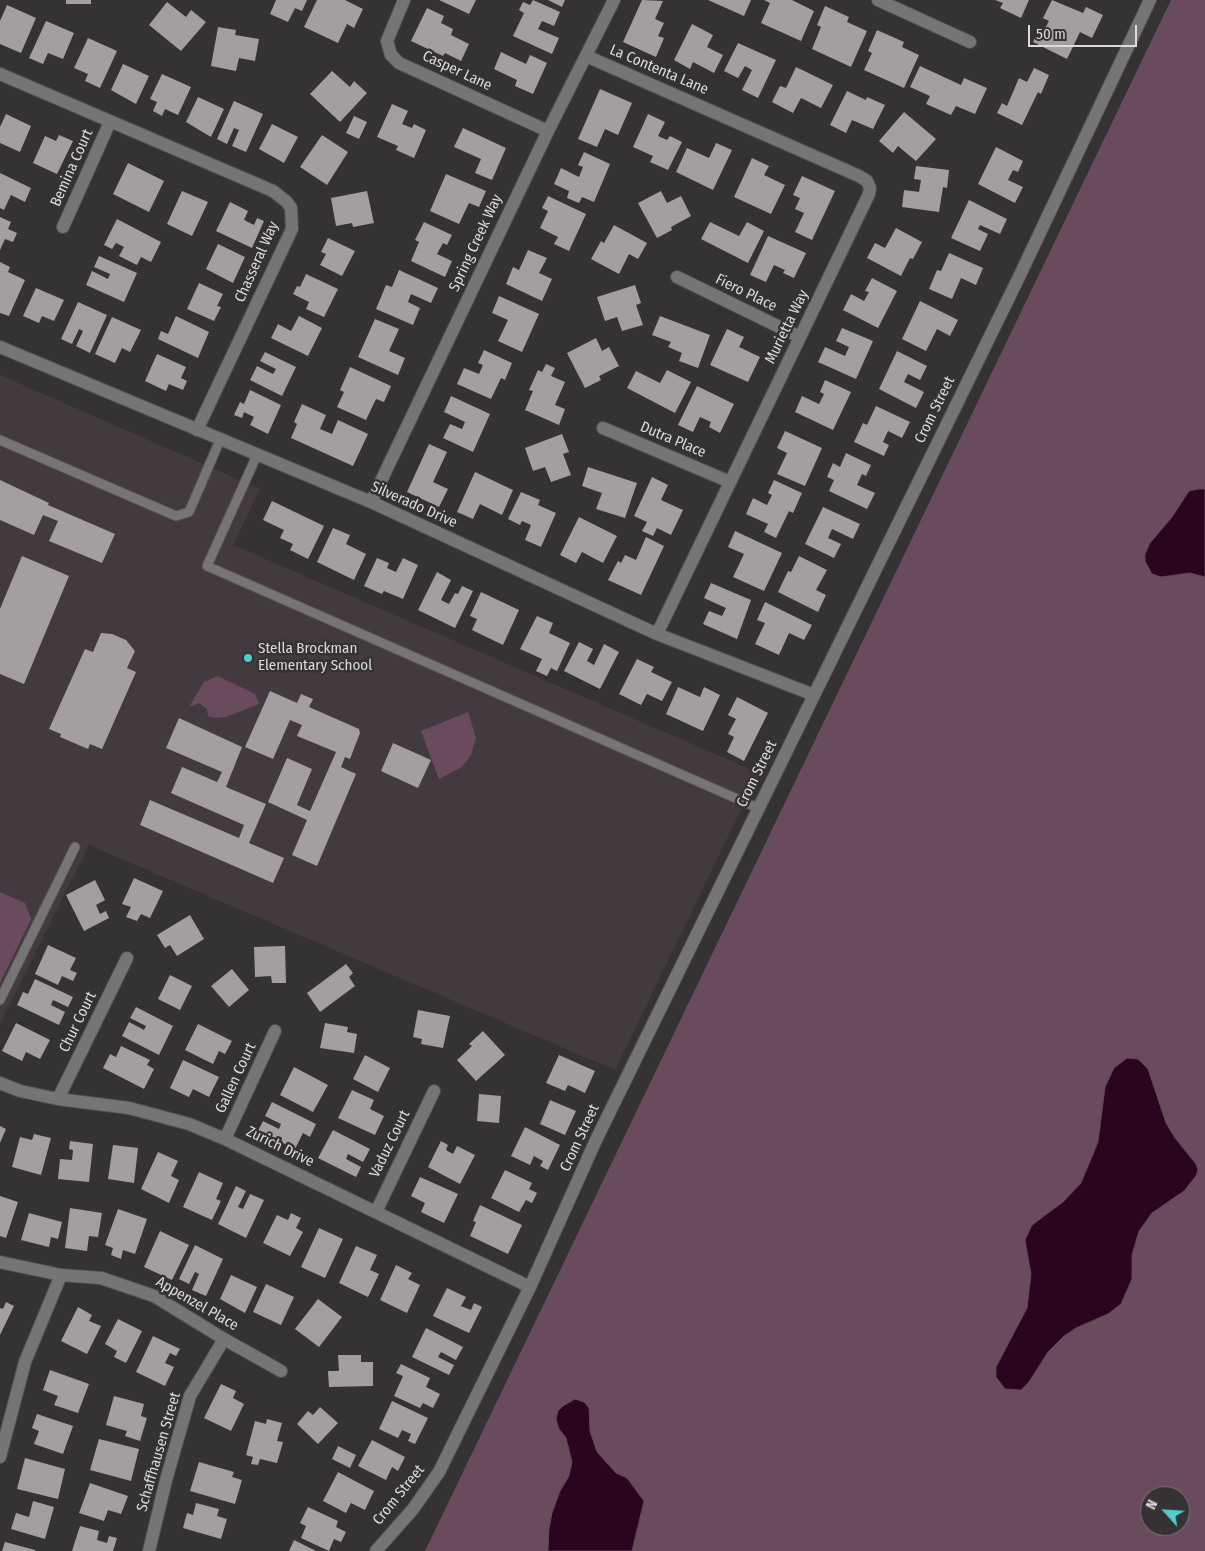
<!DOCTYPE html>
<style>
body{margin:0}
#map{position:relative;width:1205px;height:1551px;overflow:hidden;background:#353234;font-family:"Fira Sans Condensed",sans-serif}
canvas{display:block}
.north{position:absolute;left:1140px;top:1486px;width:50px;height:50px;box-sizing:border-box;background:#353234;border:1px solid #787577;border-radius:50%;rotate:296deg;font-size:14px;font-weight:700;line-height:20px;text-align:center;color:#dcdadb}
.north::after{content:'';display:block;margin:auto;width:18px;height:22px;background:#53cdc9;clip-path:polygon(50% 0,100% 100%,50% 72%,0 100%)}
.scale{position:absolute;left:1028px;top:25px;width:109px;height:22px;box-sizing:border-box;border:2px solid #dcdadb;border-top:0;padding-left:6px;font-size:15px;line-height:18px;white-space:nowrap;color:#dcdadb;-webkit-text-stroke:4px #353234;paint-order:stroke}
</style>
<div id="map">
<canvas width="1205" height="1551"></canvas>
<div class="north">N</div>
<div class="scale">50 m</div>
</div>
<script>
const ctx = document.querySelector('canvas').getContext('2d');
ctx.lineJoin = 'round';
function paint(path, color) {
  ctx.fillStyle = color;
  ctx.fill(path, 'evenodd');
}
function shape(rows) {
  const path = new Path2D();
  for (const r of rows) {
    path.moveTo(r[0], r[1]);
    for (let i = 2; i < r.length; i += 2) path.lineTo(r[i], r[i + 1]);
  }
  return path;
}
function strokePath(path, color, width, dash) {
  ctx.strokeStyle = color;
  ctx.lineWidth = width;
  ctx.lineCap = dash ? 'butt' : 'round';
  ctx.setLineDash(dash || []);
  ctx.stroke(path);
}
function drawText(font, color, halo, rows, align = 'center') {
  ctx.font = font + ' "Fira Sans Condensed",sans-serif';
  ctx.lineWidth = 5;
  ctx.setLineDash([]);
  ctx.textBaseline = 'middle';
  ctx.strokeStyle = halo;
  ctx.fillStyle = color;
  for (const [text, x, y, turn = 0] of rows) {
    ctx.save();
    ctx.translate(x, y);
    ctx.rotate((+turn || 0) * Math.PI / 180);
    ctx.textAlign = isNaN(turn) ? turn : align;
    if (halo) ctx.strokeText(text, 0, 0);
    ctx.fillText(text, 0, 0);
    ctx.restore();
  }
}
paint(shape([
 [0,375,260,489,233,545,759,773,615,1070,89,845,0,1023]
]), '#433a3f');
paint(shape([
 [1171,0,1205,0,1205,1551,425,1551],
 [1150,1496,1180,1496,1180,1526,1150,1526],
 [218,676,255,694,259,704,226,717,215,718,208,716,207,709,199,703,189,707,204,682],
 [468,712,476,738,471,755,462,767,439,779,421,731],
 [0,892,25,903,31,919,0,983]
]), '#6a4b5e');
const water = shape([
 [1198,489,1205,489,1205,577,1190,573,1161,577,1152,574,1145,561,1145,554,1150,543,1172,517,1189,491,1198,489],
 [1127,1058,1138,1059,1148,1069,1166,1123,1175,1138,1196,1164,1198,1170,1196,1176,1184,1191,1152,1213,1139,1231,1132,1255,1132,1279,1121,1304,1108,1314,1076,1328,1064,1336,1048,1352,1029,1382,1021,1390,1005,1389,996,1377,996,1367,1027,1308,1031,1274,1025,1240,1032,1225,1063,1202,1081,1183,1098,1142,1105,1087,1114,1068,1127,1058],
 [575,1399,584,1402,589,1408,590,1431,597,1452,616,1473,627,1478,644,1501,632,1551,548,1551,549,1529,552,1513,560,1491,569,1476,572,1462,566,1438,559,1429,556,1419,558,1411,563,1406,575,1399]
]);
paint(water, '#2b051f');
strokePath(water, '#604557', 1);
paint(shape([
 [66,0,91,0,91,4,66,4],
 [276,0,307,0,302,11,295,8,288,22,270,14],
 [317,0,345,0,363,9,354,28,347,24,338,43,304,27],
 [439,0,476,0,469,14],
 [533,0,560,12,554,26,542,21,538,29,559,38,552,54,513,36,524,13,519,10,523,2,530,5],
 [548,0,565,0,562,7],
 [642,0,663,1,655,19,664,23,658,36,664,38,656,57,623,42],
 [708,0,751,0,744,16],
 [764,0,792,0,814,11,801,41,761,23,770,3],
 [995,0,1029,0,1021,18,1000,8,1003,3],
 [1052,0,1083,13,1086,7,1103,15,1092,38,1080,32,1067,59,1033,42,1038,32,1042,34,1049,21,1043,18],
 [167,2,186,17,191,10,206,22,181,51,149,25],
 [7,5,36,18,21,53,0,44,0,21],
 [825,6,849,17,847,22,867,31,851,67,812,49,821,27,817,25],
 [427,8,444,16,441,23,453,29,451,35,469,44,461,61,445,53,443,56,411,41],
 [46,21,74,33,63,59,48,53,43,64,29,58],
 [692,24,713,35,707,47,723,55,714,73,693,62,690,69,674,60],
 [218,27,236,30,235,35,259,39,255,61,239,58,236,71,211,66],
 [877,30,904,42,902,47,919,55,904,88,864,70,872,53,868,51],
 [88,38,117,51,100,88,85,81,88,74,74,68],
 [738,43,776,60,758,98,742,90,752,70,745,66,738,78,724,71],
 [501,52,526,64,530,55,547,63,533,94,515,86,517,80,494,69],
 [123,64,149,76,136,104,111,90],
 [920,66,961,85,964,78,987,88,975,114,956,106,951,115,926,104,930,96,910,87],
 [796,67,833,85,821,108,801,98,793,113,772,102,780,86,786,88],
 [1034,68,1049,75,1041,94,1038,92,1022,125,997,113,1002,103,1007,106,1019,78,1027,82],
 [332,71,350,87,354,81,367,93,340,122,310,94],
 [162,74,191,87,178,115,165,109,162,116,153,111,157,102,150,99],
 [600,89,632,103,618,135,605,129,597,147,578,139],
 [847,91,866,100,867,97,885,105,873,129,852,120,846,133,830,125],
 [198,97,224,109,211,137,186,122],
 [234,101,263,114,246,152,232,146,239,130,234,128,227,144,217,139],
 [392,104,408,111,402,124,412,128,414,124,426,130,414,158,396,150,398,146,377,137],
 [904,112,936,139,916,161,898,146,893,153,879,141],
 [6,114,31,126,20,152,0,143,0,127],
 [648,114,665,122,658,136,667,140,670,136,682,142,668,170,650,162,653,156,633,147],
 [354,116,367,122,359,139,346,133],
 [272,124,298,137,284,163,259,149],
 [463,128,506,148,492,180,475,173,481,159,454,147],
 [59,135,73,141,57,174,33,163,45,136,56,141],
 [322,135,348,152,327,185,300,167],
 [716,143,732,150,713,190,676,172,687,148,709,158],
 [996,147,1023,161,1018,172,1013,170,1008,180,1023,187,1015,203,978,184],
 [584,152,610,164,594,202,582,197,579,203,567,198,569,191,554,184,561,168,579,177,583,167,578,165],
 [752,158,769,166,764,175,785,185,771,214,734,197],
 [128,163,164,181,149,212,113,194],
 [916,166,949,170,947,188,943,187,939,212,902,207,904,190,919,192,921,180,914,179],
 [0,173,31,188,25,202,11,195,4,210,0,208],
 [446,174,486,191,479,207,469,203,459,224,430,211],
 [802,176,835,191,812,240,795,232,804,213,795,209,800,198,793,195],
 [182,191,208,202,192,236,167,224],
 [367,191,374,223,353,227,352,223,336,226,331,198],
 [661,191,667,203,681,196,691,216,671,227,672,230,657,238,638,203],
 [548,196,586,214,569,251,554,244,558,237,540,228,548,211,542,208],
 [969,200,1007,219,1000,234,980,225,978,229,988,234,980,251,951,238],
 [230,202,248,211,244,220,254,225,257,218,264,221,252,248,216,231],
 [0,217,11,222,8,229,17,233,13,242,5,239,0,250],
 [117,219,161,242,151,262,141,257,137,265,119,256,124,247,116,243,112,249,104,245],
 [424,222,452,235,447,245,443,243,437,254,452,261,445,277,411,261,419,242,415,240],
 [710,222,739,236,747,222,764,231,748,263,701,239],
 [614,225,647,243,638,259,629,254,619,274,591,259,601,241,604,243],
 [896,228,922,242,913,259,910,258,901,276,867,258,875,243,885,248],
 [768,236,806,253,794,278,783,273,785,270,774,265,766,282,750,275],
 [328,238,355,251,342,276,320,265,326,254,321,252],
 [218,244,245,257,233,283,206,269],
 [528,250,547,258,539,273,552,279,542,301,506,284,513,267,519,270],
 [949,253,983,268,976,285,961,278,952,299,929,289,937,270,941,271],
 [99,256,137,273,124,302,86,285,92,271,108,279,110,274,94,267],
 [0,262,10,267,8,272,25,280,9,316,0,313],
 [399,270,438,288,431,303,411,294,408,302,420,308,413,325,376,309,386,285,392,287],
 [306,274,338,289,324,317,306,309,309,302,293,294,297,286,300,287],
 [872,278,897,291,878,328,843,310,851,294,864,301,869,292,865,291],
 [199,283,223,294,217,306,221,307,214,321,187,309],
 [635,285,641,303,636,305,643,325,622,331,617,317,605,321,597,297],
 [36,288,64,300,54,321,42,316,39,323,23,316],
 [499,296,539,314,522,352,498,341,508,320,492,313],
 [920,301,958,320,950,336,937,329,926,351,902,339],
 [78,302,107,315,90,353,76,346,83,331,79,329,72,344,61,339],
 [176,316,209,332,198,358,158,339,161,331,168,334],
 [299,316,322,328,308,356,271,338,278,324,291,331],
 [660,316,710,335,698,368,679,361,682,353,668,347,671,342,652,335],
 [112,317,141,330,130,352,122,348,115,363,95,354],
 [375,319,399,329,389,351,405,358,398,375,358,357],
 [842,328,873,341,856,379,818,362,825,347,845,356,849,347,836,341],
 [727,329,744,337,739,347,760,357,748,382,710,365],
 [596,338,602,351,609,347,619,366,599,376,601,380,585,388,567,353],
 [484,350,512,363,505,380,501,378,491,399,457,384,464,368,479,374,483,365,478,363],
 [897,351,927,366,920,380,908,374,904,382,924,392,916,408,879,389],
 [265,352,296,367,282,396,250,380,257,366,273,374,276,369,260,361],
 [157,354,186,367,181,378,187,381,183,390,169,384,166,391,145,381],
 [546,364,555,368,551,376,565,382,555,405,565,409,559,425,525,410,533,391,529,390,538,370,542,372],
 [350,367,391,386,384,402,376,399,366,420,337,407,344,392,340,390],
 [667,370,691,382,675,413,627,388,636,371,660,383],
 [825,380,851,392,833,430,795,412,802,396,819,404,824,394,820,392],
 [697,386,734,404,720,433,709,427,711,422,700,417,693,432,678,425],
 [250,390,281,405,268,434,250,425,254,417,244,412,242,418,234,415,240,402,244,404],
 [451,396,490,414,473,452,443,438,450,424,462,429,465,422,444,412],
 [302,404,326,415,320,429,332,434,338,420,368,434,353,466,291,438,297,424,294,422],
 [876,406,910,422,902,438,888,431,883,442,889,445,884,456,854,442,863,423,867,425],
 [785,431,822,448,805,486,777,474,787,453,777,448],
 [562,434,569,452,563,454,571,475,551,482,545,467,533,471,525,448],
 [429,444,447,452,433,482,448,489,439,507,407,492],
 [846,453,871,465,866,476,862,474,857,485,875,493,867,509,829,491,834,480,827,477,833,463,840,467],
 [588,467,637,483,625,518,596,509,602,493,582,486],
 [475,472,513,490,502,515,480,504,473,519,457,512],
 [652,477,668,485,661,500,683,510,671,535,657,528,653,536,642,531,647,522,634,516],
 [0,480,49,503,48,505,115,534,102,563,49,541,58,521,43,515,34,535,0,520],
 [774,480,802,493,793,513,789,511,776,538,764,532,768,524,746,514,753,498,767,505,772,495,768,493],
 [521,492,540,500,538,505,556,513,541,547,525,540,531,525,522,521,520,525,508,519],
 [272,501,324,526,308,559,290,550,293,544,280,538,284,530,263,520],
 [823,507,860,524,853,539,832,529,828,538,841,544,834,558,805,544],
 [579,517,617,536,603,563,582,552,576,563,560,555],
 [333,528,350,535,346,544,366,554,354,580,317,562],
 [735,531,782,553,764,591,733,577,744,554,728,547],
 [646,537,664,546,641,595,608,580,618,561,621,563,625,555,636,560],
 [22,556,69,576,24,684,0,674,0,609],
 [799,556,827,570,816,590,826,595,818,612,778,592,788,571,791,572],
 [377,558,389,563,387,568,396,572,403,558,418,565,403,599,384,591,382,594,364,586],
 [437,572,451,580,441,600,449,604,455,593,458,594,462,586,473,591,455,628,418,610],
 [711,583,751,600,737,639,703,624,709,611,722,616,726,608,704,598],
 [481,592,519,610,503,645,472,630,477,619,470,616],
 [765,602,812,625,804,640,789,633,779,655,755,644,765,623,757,620],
 [537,616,553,623,549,633,570,643,557,671,551,668,547,676,536,671,542,659,520,649],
 [101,633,112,634,126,640,135,651,127,668,136,672,102,749,90,744,88,749,60,737,61,734,49,729,85,649,93,652],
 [579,642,593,649,587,661,594,665,604,644,619,652,600,689,564,671],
 [637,659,654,667,651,672,672,682,662,701,647,694,641,705,619,694],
 [678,687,700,697,704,687,720,695,703,731,666,714],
 [270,691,297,703,301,694,313,699,309,707,359,729,360,733,350,759,345,757,341,767,356,774,317,866,292,855,307,820,268,802,287,758,312,769,297,805,310,811,336,752,297,736,302,725,290,720,273,759,245,747],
 [737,697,768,713,744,761,727,752,734,737,728,734,736,719,728,715],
 [179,718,242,747,226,787,266,804,249,843,284,858,273,883,140,825,150,800,239,838,244,825,171,793,182,767,217,782,222,772,166,748],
 [393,743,431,760,418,788,381,771],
 [134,878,163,891,150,918,141,914,137,921,126,917,131,907,122,904],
 [95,880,105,900,96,905,100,914,106,911,109,918,84,931,66,895],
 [190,915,204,939,177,956,170,945,165,948,157,935],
 [48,945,76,958,70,970,77,973,73,981,62,976,58,985,35,974],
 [285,946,286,983,272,983,271,976,255,977,254,947],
 [346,964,353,973,349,977,355,986,320,1012,307,993],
 [232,969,249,990,229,1007,211,986],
 [170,975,192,986,180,1010,158,999],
 [35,979,73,997,68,1007,53,1000,51,1005,65,1012,59,1025,17,1005,23,992,28,994],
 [136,1007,173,1026,159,1055,122,1036,129,1022,144,1030,146,1026,130,1018],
 [418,1010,450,1016,443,1048,421,1044,422,1039,413,1037],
 [16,1023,50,1040,40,1059,26,1052,22,1061,2,1051],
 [325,1023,348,1027,347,1032,357,1034,354,1053,320,1048],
 [198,1024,232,1041,225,1054,219,1051,213,1064,185,1050],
 [483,1031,505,1055,476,1081,457,1060,472,1046,469,1044],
 [121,1046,150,1060,147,1065,154,1069,144,1089,103,1068,110,1054,116,1057],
 [365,1055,390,1068,378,1092,353,1079],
 [559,1055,595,1071,585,1093,568,1085,565,1091,546,1083],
 [183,1060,219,1077,209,1097,193,1089,189,1097,170,1088],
 [294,1067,328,1085,313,1112,280,1095],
 [352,1090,374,1100,370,1109,384,1116,375,1135,338,1118],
 [479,1094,501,1096,499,1123,477,1121],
 [550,1100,576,1111,565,1135,540,1124],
 [272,1102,316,1124,310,1137,303,1133,295,1149,258,1131,263,1121,279,1129,281,1124,265,1116],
 [0,1126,6,1129,0,1143],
 [525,1127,560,1145,548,1170,540,1166,543,1161,534,1156,530,1165,511,1156],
 [333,1130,370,1149,363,1162,348,1154,346,1159,361,1167,356,1177,318,1158],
 [34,1134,51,1138,41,1175,12,1167,20,1137,32,1140],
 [70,1141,93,1144,89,1182,58,1179,60,1159,72,1160,73,1150,69,1149],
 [441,1141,448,1145,446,1150,453,1154,457,1146,475,1155,460,1184,428,1167],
 [113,1145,138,1148,134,1183,108,1179],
 [158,1152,178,1161,171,1176,179,1180,169,1203,141,1189],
 [505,1170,532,1183,529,1189,537,1193,532,1203,526,1200,519,1212,491,1198],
 [199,1172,223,1183,216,1199,221,1201,212,1220,183,1207],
 [420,1177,458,1194,444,1223,421,1212,425,1203,411,1196],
 [236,1186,246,1191,238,1207,243,1209,250,1194,264,1200,246,1238,218,1224],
 [0,1196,18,1202,6,1238,0,1236],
 [480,1205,522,1225,508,1254,470,1236,476,1222,473,1221],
 [70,1208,102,1213,98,1237,89,1236,87,1251,65,1248],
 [118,1209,147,1219,135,1254,123,1250,121,1259,111,1255,113,1248,105,1245],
 [29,1213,62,1222,58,1239,51,1237,49,1247,21,1240],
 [291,1213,301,1218,296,1228,303,1232,290,1256,263,1243,277,1215,288,1220],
 [319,1228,343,1239,325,1278,301,1267],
 [160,1231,189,1245,172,1280,144,1267],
 [195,1245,223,1259,206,1296,192,1290,199,1274,195,1272,189,1284,179,1279],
 [356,1246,377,1255,370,1270,379,1274,368,1297,339,1283],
 [396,1265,412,1273,408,1279,420,1285,407,1313,380,1300],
 [231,1275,257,1287,245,1313,220,1299],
 [266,1284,294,1297,281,1325,253,1312],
 [447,1288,466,1297,461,1306,471,1310,474,1303,482,1307,469,1333,433,1316],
 [318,1299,342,1317,319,1347,295,1329],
 [6,1302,14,1306,0,1335,0,1308,3,1309],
 [78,1307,92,1315,89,1321,101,1326,87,1354,61,1341],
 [118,1319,142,1331,126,1363,114,1357,117,1351,105,1344],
 [426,1328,463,1347,456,1360,441,1352,438,1357,454,1365,449,1375,412,1357],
 [153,1336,180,1349,176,1356,170,1353,165,1363,174,1367,165,1386,136,1372],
 [338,1355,361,1355,361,1362,373,1362,373,1386,329,1387,328,1371,339,1371],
 [401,1364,430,1378,426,1387,440,1394,433,1408,423,1403,420,1408,394,1396,403,1376,396,1373],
 [50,1370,89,1384,78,1413,54,1405,58,1396,43,1390],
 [221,1384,236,1391,233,1398,244,1404,231,1431,204,1418],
 [114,1396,144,1404,141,1416,147,1418,140,1441,125,1436,127,1431,106,1425],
 [392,1401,428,1418,415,1444,408,1441,411,1434,402,1430,398,1438,379,1429],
 [320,1407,338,1423,318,1444,297,1424,308,1411,313,1415],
 [37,1414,73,1426,63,1454,34,1444,39,1431,32,1428],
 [267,1419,282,1423,277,1441,283,1442,277,1463,260,1459,258,1465,251,1464,253,1457,246,1455,255,1421,266,1424],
 [99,1439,139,1449,131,1481,90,1470],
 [372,1440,405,1457,398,1471,392,1467,386,1480,358,1466],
 [338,1446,356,1455,350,1468,332,1459],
 [25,1458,65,1469,58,1499,17,1489],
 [199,1462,234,1472,232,1477,242,1480,235,1504,190,1491],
 [338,1472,374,1491,365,1510,351,1503,346,1513,323,1501],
 [90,1483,128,1496,121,1514,108,1510,104,1521,79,1513],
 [33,1501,54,1507,45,1539,11,1529,16,1513,29,1517],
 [196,1503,219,1509,217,1516,227,1519,221,1539,183,1528,187,1513,193,1515],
 [308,1507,338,1521,336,1527,346,1532,341,1542,334,1539,329,1551,301,1538,306,1526,300,1523],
 [80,1526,99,1531,97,1540,107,1543,109,1536,117,1538,113,1551,72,1551],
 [294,1540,316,1551,289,1551],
 [5,1542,35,1550,35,1551,2,1551]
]), '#a39fa1');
const service = shape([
 [0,440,176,516,189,512,220,440],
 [257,455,207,566,758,808],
 [0,1000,75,847]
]);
const minor = shape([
 [404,0,387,41,391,55,399,63,548,131],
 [878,0,970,42],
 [586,56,859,176,867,181,870,188,869,194,657,634],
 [0,74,273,191,287,202,291,208,292,229,197,430],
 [63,227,110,122],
 [677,277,800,337],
 [0,347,371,502,657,634,814,695],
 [603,428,730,482],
 [371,502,548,131,614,0],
 [0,1083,20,1091,58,1099,129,1108,189,1124,225,1139,530,1287],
 [58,1099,127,958],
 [225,1139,275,1031],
 [376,1212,434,1091],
 [0,1262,61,1275,101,1278,154,1296,224,1339,281,1371],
 [0,1457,25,1362,61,1275],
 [149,1551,166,1480,190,1396,224,1339]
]);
const tertiary = shape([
 [376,1551,413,1509,439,1472,530,1287,596,1140,1019,277,1150,0]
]);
strokePath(service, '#525051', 11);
strokePath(minor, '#525051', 14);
strokePath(tertiary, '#525051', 14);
strokePath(service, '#777476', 9);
strokePath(minor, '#777476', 12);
strokePath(tertiary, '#777476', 12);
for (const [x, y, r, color] of [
 [248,658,5,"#53cdc9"]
]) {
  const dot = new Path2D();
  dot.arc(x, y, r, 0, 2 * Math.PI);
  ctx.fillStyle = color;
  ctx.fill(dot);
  strokePath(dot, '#353234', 2);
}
drawText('15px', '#dcdadb', '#353234', [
 ["La Contenta Lane",659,70,23],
 ["Casper Lane",457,71,25],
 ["Bemina Court",72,168,-66],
 ["Spring Creek Way",476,243,-65],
 ["Chasseral Way",257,262,-66],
 ["Fiero Place",746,293,26],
 ["Murietta Way",787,327,-64],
 ["Crom Street",935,410,-64],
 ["Dutra Place",673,440,23],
 ["Silverado Drive",414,505,24],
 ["Crom Street",757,774,-64],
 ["Chur Court",78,1022,-64],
 ["Gallen Court",236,1078,-65],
 ["Crom Street",580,1138,-65],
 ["Vaduz Court",390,1144,-64],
 ["Zurich Drive",280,1147,26],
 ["Appenzel Place",197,1304,30],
 ["Schaffhausen Street",159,1452,-74],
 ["Crom Street",399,1495,-51]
]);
drawText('15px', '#dcdadb', '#353234', [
 ["Stella Brockman",258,649],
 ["Elementary School",258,666]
], 'left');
</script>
